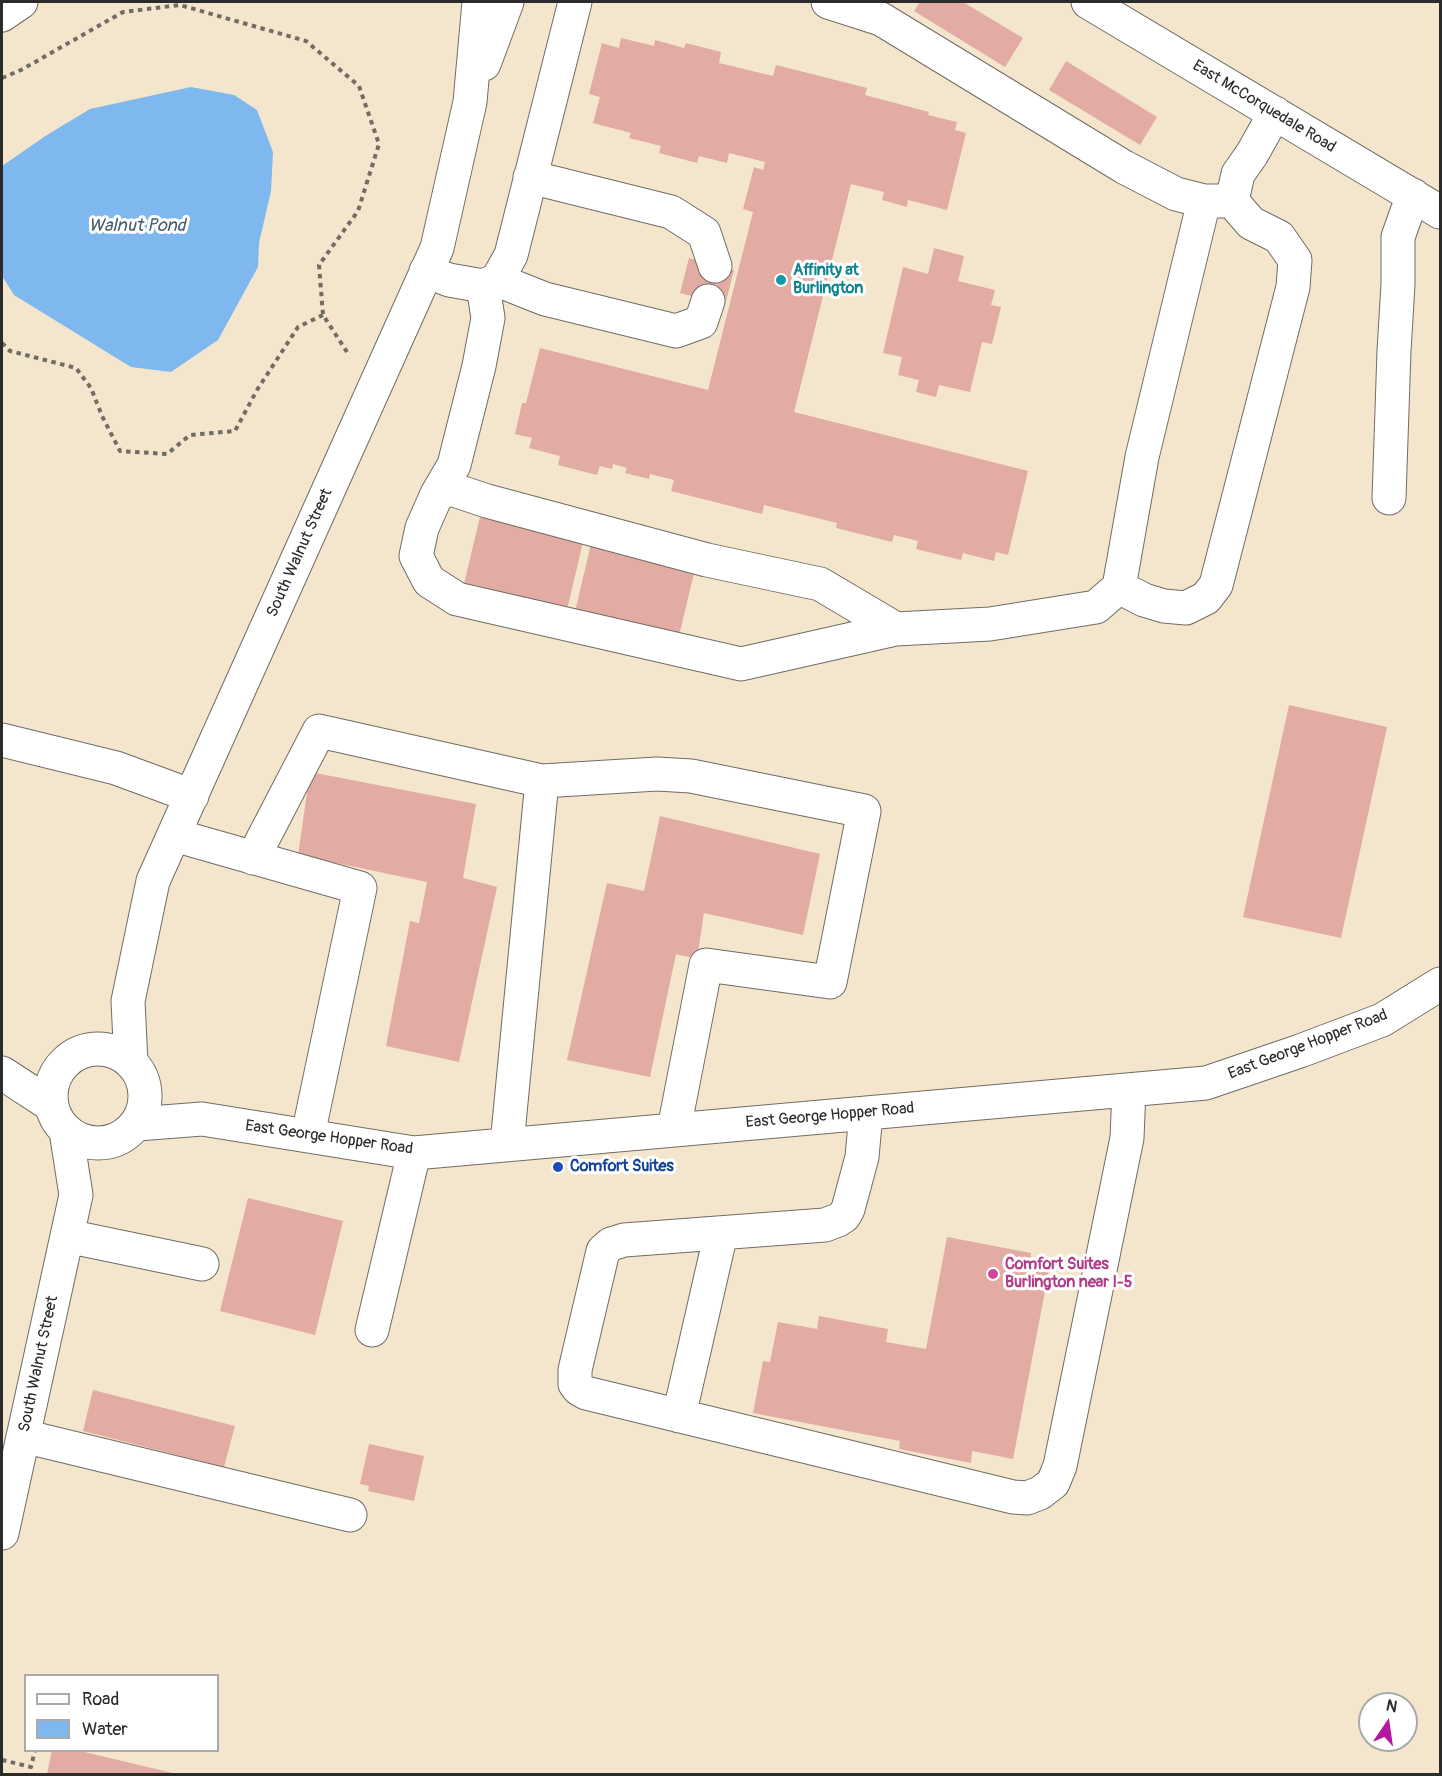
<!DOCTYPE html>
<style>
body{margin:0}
#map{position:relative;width:1442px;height:1776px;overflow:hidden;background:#f3e6cd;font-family:Pangolin,sans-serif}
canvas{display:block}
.frame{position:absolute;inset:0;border:3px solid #2b2b2b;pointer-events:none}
.legend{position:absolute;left:24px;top:1674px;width:195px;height:78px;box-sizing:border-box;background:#fff;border:2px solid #aaa;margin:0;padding:8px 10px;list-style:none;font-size:18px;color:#2b2b2b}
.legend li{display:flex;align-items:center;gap:12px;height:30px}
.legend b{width:30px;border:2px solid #aaa}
.north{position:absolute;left:1358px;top:1692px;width:60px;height:60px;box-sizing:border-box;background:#fff;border:2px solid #aaa;border-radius:50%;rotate:13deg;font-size:16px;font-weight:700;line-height:24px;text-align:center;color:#2b2b2b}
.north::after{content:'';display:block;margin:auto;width:21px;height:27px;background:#b5179e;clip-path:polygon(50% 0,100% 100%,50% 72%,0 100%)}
</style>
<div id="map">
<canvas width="1442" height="1776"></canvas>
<div class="frame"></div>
<ul class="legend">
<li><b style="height:8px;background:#fff"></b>Road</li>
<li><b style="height:16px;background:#7fb7ef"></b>Water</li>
</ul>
<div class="north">N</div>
</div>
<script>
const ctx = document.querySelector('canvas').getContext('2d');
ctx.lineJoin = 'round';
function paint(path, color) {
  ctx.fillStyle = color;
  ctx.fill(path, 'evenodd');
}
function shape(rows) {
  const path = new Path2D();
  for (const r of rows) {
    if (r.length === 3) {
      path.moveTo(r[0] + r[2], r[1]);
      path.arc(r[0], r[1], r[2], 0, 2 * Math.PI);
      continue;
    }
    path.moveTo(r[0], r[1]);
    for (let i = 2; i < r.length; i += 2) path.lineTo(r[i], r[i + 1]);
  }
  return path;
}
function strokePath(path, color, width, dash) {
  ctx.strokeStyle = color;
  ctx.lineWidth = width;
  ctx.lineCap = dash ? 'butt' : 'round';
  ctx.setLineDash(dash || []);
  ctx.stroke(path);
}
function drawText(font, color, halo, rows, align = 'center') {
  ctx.font = font + ' Pangolin,sans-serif';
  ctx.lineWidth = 6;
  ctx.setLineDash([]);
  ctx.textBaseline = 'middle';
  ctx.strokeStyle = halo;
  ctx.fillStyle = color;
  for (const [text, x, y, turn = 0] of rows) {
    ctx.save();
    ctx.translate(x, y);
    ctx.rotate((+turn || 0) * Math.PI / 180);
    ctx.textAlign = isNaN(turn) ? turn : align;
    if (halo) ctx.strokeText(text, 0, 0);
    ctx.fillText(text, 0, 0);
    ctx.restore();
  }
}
paint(shape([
 [191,87,234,95,257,110,273,152,271,191,259,243,258,267,218,340,171,372,131,367,14,295,2,276,2,166,47,135,90,109]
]), '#7fb7ef');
paint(shape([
 [920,2,963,2,1023,38,1005,67,914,11],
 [621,38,654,46,655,40,684,48,686,43,721,52,719,63,773,76,776,65,867,88,865,95,929,112,928,115,957,122,955,130,966,133,947,210,908,200,907,207,882,200,884,192,851,184,794,412,1028,471,1008,555,996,552,994,561,963,553,961,560,916,549,918,541,894,535,892,542,836,528,837,523,764,505,762,514,671,491,674,480,650,474,649,479,625,473,627,468,613,464,612,469,600,466,597,475,558,465,560,456,529,448,532,438,515,434,522,403,526,403,540,348,708,390,753,212,743,209,754,167,763,170,765,162,729,153,727,163,699,156,697,163,659,153,661,146,629,138,631,133,593,123,600,97,589,94,602,43,619,48],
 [1066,61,1157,117,1140,145,1049,90],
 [934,248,964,256,958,281,995,290,991,305,1001,307,992,344,982,342,970,392,939,385,936,397,916,392,919,380,898,375,902,357,883,353,903,267,928,274],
 [689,258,734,270,725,305,680,293],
 [480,517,583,542,567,610,464,584],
 [591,544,695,569,679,636,575,612],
 [1289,705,1387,727,1341,938,1243,917],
 [310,772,476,804,463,878,497,887,459,1062,386,1046,410,921,419,923,427,882,298,855],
 [660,816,820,854,803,935,704,913,697,959,676,954,650,1077,567,1060,607,883,644,891],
 [248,1198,343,1221,315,1335,220,1311],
 [947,1237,1031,1253,1029,1266,1049,1270,1013,1459,972,1451,971,1463,899,1449,900,1441,753,1413,763,1361,770,1362,778,1322,817,1329,819,1316,888,1329,886,1342,926,1349],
 [93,1390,235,1426,224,1467,83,1431],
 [369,1444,424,1456,414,1501,368,1491,369,1486,360,1484],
 [52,1750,76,1750,177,1774,47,1774]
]), '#e2aba4');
const minor = shape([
 [828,2,881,19,1124,167,1176,194,1204,201,1232,201,1238,174,1252,154,1275,113],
 [1088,2,1440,212],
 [2,15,21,2],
 [484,64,507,2],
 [530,177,671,212,704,233,715,266],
 [426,271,449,280,483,286,497,280,511,255,575,2],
 [497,280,545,299,676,331,701,322,708,301],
 [483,286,488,318,479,366,454,465,437,494,422,528,416,556,429,581,457,599,741,664,896,629,990,624,1096,607,1119,587,1142,457,1204,201],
 [437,494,451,489,487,501,707,560,820,584,896,629],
 [1389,498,1394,351,1398,284,1398,237,1413,195],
 [1119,587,1144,600,1164,606,1186,608,1206,598,1216,585,1293,287,1295,260,1279,237,1251,223,1232,201],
 [2,740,116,768,192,796],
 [542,781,657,774,691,776,864,811,830,982,706,965,674,1129],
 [174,835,360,888,308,1135],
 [253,858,319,731,542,781,507,1144],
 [98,1096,47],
 [131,1063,128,1001,153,881,437,248,470,102,479,2],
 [2,1073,51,1105],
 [866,1113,862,1157,848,1209,844,1216,838,1220,825,1225,624,1240,611,1244,603,1251,575,1370,575,1384,579,1389,586,1393,1013,1497,1027,1498,1040,1493,1053,1483,1060,1466,1127,1138,1129,1090],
 [137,1124,202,1119,414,1153,1206,1083,1300,1051,1382,1020,1440,984],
 [67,1236,202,1264],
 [372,1330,414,1153],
 [679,1416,721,1233],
 [23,1436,350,1515],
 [2,1533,76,1195,66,1131]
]);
strokePath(minor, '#716c64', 35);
strokePath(shape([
 [2,78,21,70,123,12,180,5,306,41,359,86,379,144,358,211,319,265,323,315,347,352],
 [2,343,10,351,76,368,91,388,102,416,120,451,167,454,190,435,235,431,257,390,298,327,323,315],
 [2,1760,31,1767,35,1750]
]), '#716c64', 4, [4.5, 4.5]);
strokePath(minor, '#fff', 33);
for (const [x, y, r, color] of [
 [781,280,6,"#0f9aa8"],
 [558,1167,6,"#1a4fb4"],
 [993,1274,6,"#d1479c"]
]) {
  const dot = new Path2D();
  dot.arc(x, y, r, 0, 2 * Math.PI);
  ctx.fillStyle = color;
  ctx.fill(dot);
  strokePath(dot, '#fff', 2);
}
drawText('16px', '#2b2b2b', '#fff', [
 ["East McCorquedale Road",1264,107,31],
 ["South Walnut Street",300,553,-66],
 ["East George Hopper Road",1308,1045,-21],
 ["East George Hopper Road",830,1116,-5],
 ["East George Hopper Road",329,1138,8],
 ["South Walnut Street",39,1364,-78]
]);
drawText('bold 16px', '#0d838f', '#fff', [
 ["Affinity at",793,271],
 ["Burlington",793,289]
], 'left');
drawText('bold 16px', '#164399', '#fff', [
 ["Comfort Suites",570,1167]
], 'left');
drawText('bold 16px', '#b23c85', '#fff', [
 ["Comfort Suites",1005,1265],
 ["Burlington near I-5",1005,1283]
], 'left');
drawText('italic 18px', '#485c70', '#fff', [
 ["Walnut Pond",137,226]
]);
</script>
